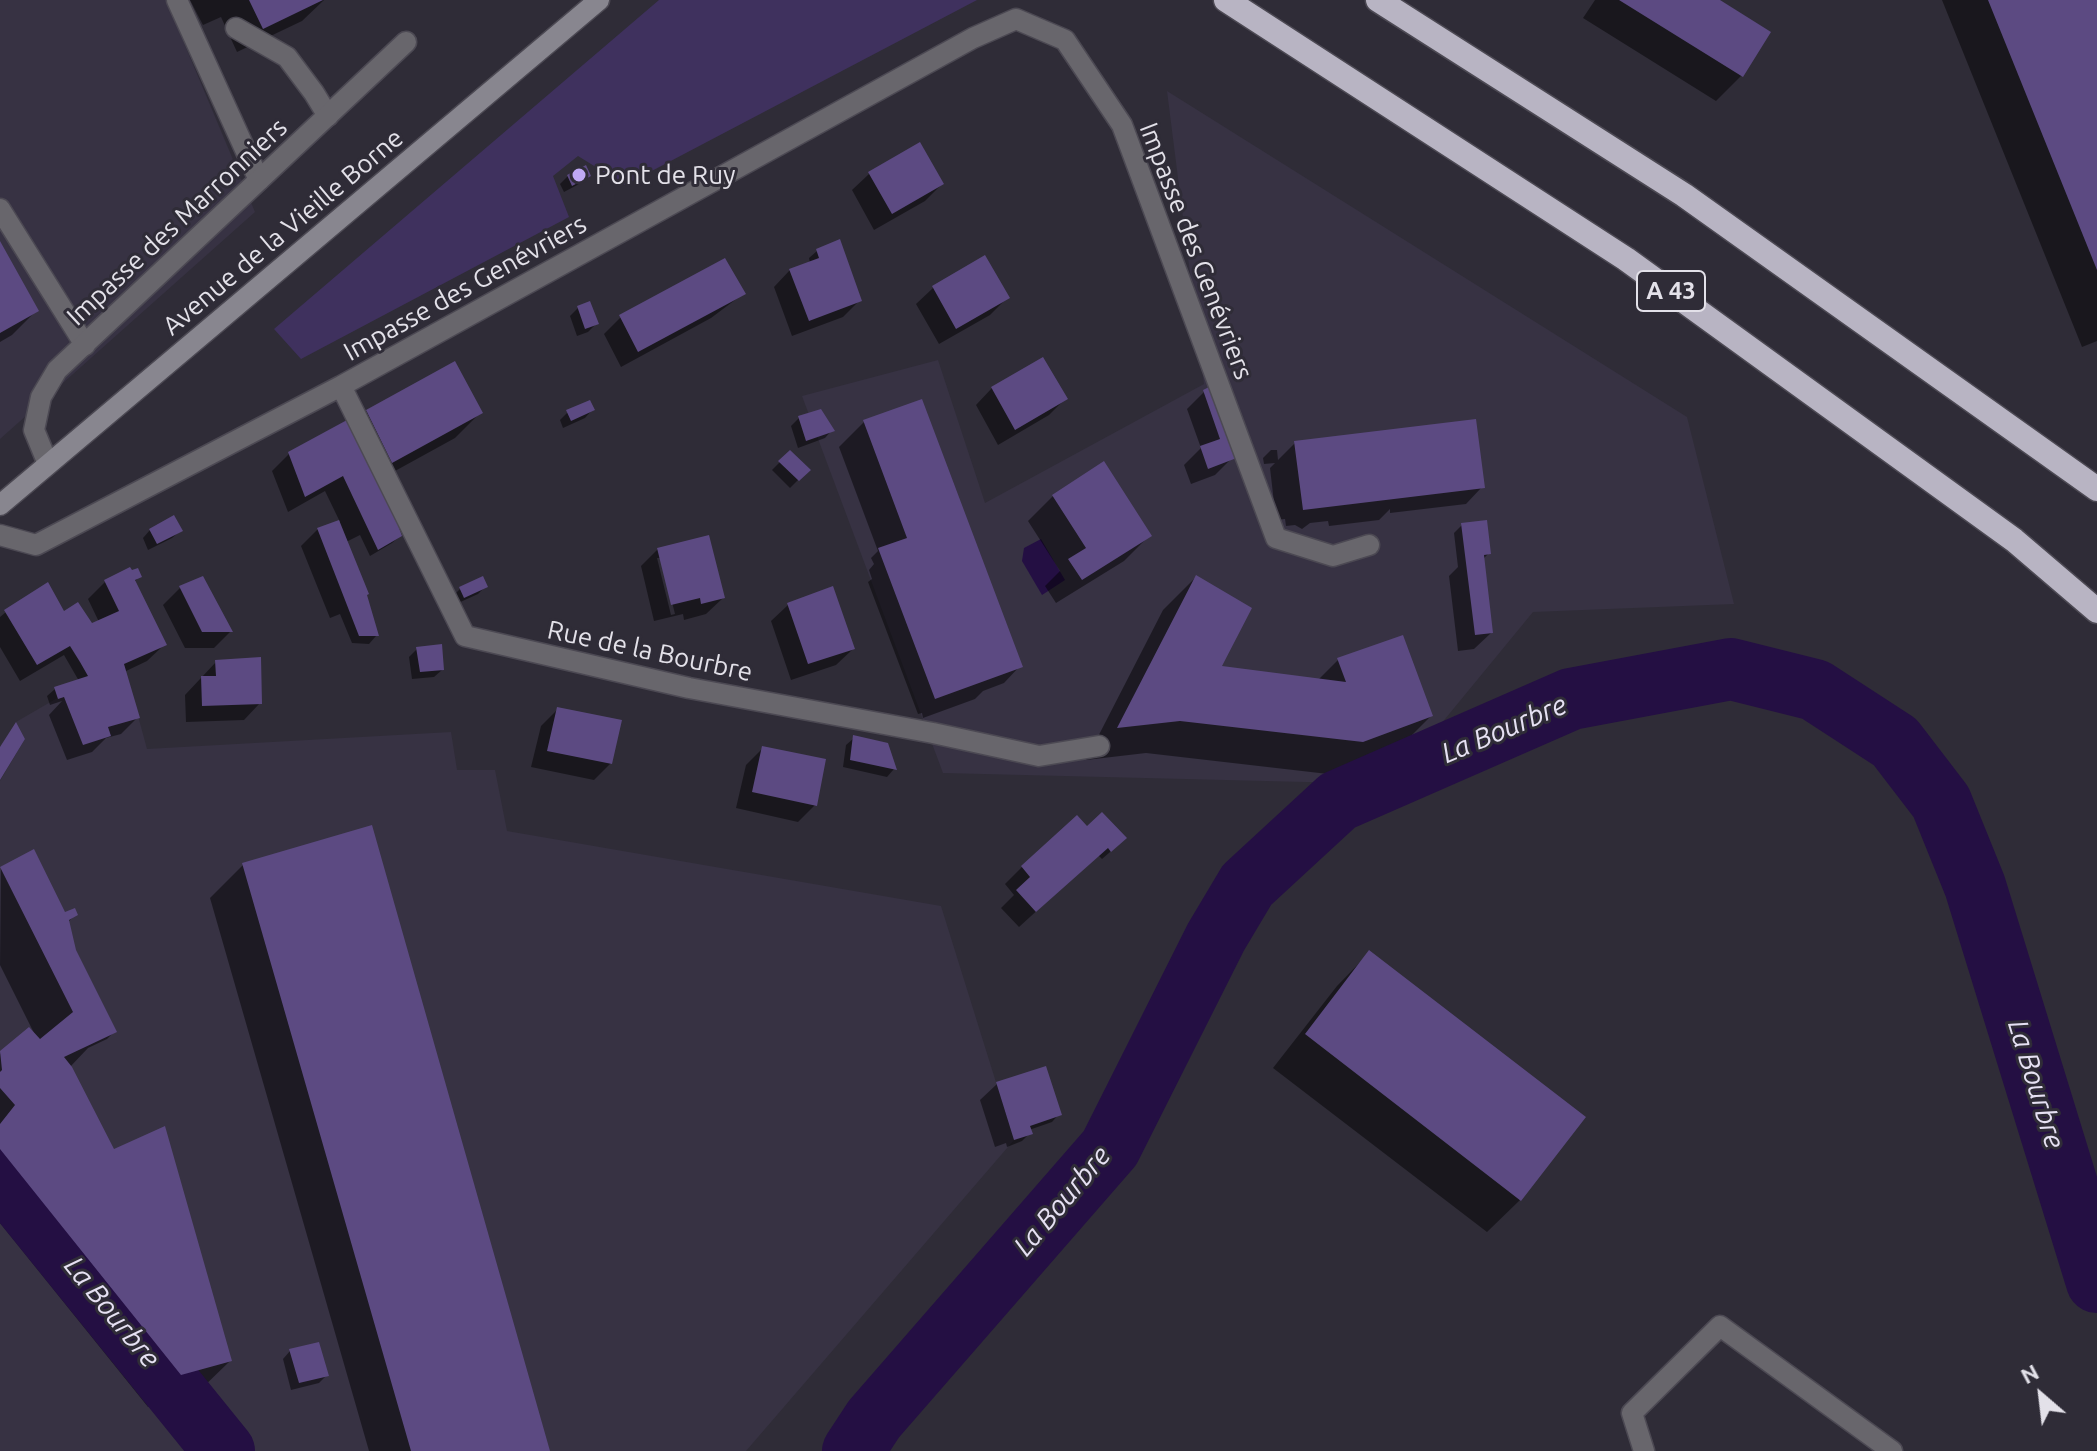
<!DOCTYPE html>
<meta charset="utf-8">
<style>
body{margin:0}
#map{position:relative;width:2097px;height:1451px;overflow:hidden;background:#2f2c37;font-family:Ubuntu,sans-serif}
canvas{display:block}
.north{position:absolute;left:2001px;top:1355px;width:80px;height:80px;-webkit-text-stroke:6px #2f2c37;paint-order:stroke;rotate:332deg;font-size:22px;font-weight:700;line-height:32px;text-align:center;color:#e3e1e9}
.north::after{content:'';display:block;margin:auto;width:28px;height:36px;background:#e3e1e9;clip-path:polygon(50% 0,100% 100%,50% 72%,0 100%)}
</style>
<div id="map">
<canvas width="2097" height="1451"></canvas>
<div class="north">N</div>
</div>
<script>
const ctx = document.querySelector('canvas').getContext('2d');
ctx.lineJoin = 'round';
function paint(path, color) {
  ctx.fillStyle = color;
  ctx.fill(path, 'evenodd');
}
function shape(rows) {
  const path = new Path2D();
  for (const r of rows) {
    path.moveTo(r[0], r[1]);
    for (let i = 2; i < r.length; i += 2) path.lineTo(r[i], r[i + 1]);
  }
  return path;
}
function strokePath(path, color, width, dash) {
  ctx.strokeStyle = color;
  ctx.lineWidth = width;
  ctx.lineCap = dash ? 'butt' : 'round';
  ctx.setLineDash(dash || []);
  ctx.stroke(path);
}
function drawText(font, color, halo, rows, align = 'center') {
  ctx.font = font + ' Ubuntu,sans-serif';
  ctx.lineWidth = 6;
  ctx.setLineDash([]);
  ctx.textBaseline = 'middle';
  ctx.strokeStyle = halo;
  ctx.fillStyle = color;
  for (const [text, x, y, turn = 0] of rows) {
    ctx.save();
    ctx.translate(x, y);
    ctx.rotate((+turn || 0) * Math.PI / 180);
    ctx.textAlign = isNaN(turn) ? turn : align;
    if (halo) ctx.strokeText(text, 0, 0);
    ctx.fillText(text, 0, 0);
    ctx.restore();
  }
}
paint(shape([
 [0,0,166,0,255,212,0,439],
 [1167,91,1687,417,1734,604,1533,612,1413,758,1346,783,943,773,802,396,938,360,985,503,1204,384],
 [124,664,147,749,451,732,457,770,495,770,507,831,941,906,1014,1140,746,1451,0,1451,0,781,25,739,16,722,90,679]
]), '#373243');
paint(shape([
 [659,0,977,0,625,185,578,156,553,176,569,217,301,359,274,329]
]), '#3f315e');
paint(shape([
 [1041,539,1065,580,1042,595,1022,561,1024,548]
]), '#240f43');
paint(shape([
 [190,0,324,0,302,21,237,52,221,17,203,25],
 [1595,0,1716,0,1741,76,1716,101,1583,18],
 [1942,0,2097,0,2097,341,2082,347],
 [920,145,942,184,925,201,874,230,852,190,869,174],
 [589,175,581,183,564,192,560,184,568,176],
 [0,245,37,310,12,335,0,342],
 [817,251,860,300,843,317,792,336,774,287,790,270,810,263,809,258],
 [933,288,1007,298,990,315,939,344,916,304],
 [743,294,711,318,621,367,604,334,621,317],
 [578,308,596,324,588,332,577,336,570,316],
 [992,388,1065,399,1049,415,998,445,976,405],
 [1204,392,1233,457,1215,475,1191,484,1184,465,1201,448,1187,409],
 [921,402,1020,666,1004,683,983,691,975,699,923,718,922,713,918,714,868,582,872,579,869,570,874,564,871,558,878,551,839,447,864,422],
 [592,410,585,418,563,428,560,420,568,412],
 [367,411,480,413,455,438,375,482,400,536,392,543,370,556,360,535,346,542,376,636,369,644,352,643,340,614,330,618,301,546,318,529,340,522,325,491,288,512,272,471,289,454,349,430],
 [799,418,832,430,825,438,798,448,791,426],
 [1295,443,1482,487,1466,504,1390,513,1390,509,1379,520,1329,526,1328,521,1310,523,1302,529,1295,525,1286,526,1285,519,1276,520,1270,468,1275,463,1264,464,1263,458,1271,450,1277,450,1278,460],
 [780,462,808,470,790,488,772,470],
 [1053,496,1149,536,1124,561,1056,603,1045,586,1060,571,1028,521],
 [1462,525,1489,553,1482,560,1491,633,1474,649,1458,651,1449,576,1458,567,1454,533],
 [150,530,180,531,172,538,148,550,143,538],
 [658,549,723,598,706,614,684,620,683,614,654,621,641,566],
 [657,558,661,558,675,614,671,615],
 [129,570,140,576,134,582,164,645,147,661,124,672,138,717,121,734,106,738,92,752,67,760,49,715,62,701,50,705,47,696,55,689,79,681,64,655,20,681,0,647,0,617,6,612,63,614,91,626,99,622,88,599,105,582],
 [1196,577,1219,668,1317,681,1338,660,1431,716,1398,749,1328,774,1146,753,1086,760,1163,610],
 [202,578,230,632,214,648,185,648,163,605,180,588],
 [486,586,478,594,456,604,452,597,460,589],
 [788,605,853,649,836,665,791,680,771,621],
 [417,649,442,670,434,677,412,679,409,657],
 [216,662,260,703,244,720,186,722,185,695],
 [558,709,611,763,594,780,531,767,541,726],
 [854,738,894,769,887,777,843,767,846,745],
 [763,748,815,805,798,822,736,808,746,765],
 [1087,829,1117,846,1102,859,1098,855,1019,927,1001,908,1014,895,1005,884,1022,867],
 [243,865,548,1451,369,1451,210,898],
 [1,867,64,915,75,915,68,922,75,950,115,1031,107,1039,88,1048,70,1067,113,1152,230,1361,196,1394,148,1407,0,1223,0,1054,28,1030,35,1035,0,965],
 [1369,953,1520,1200,1487,1232,1273,1068,1337,986],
 [997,1084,1059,1114,1052,1122,1029,1130,1030,1133,1022,1141,1007,1147,1006,1143,995,1147,980,1100],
 [290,1351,327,1375,319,1383,291,1390,283,1359]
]), '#0007');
strokePath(shape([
 [0,1174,224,1451],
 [853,1451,874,1419,1110,1148,1216,937,1247,885,1338,801,1571,699,1731,669,1815,690,1895,742,1941,802,1975,886,2097,1282]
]), '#240f43', 62);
paint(shape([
 [249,0,323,0,263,29],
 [1619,0,1720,0,1771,32,1743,77],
 [1988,0,2097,0,2097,270],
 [920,142,944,184,892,214,868,172],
 [586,165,591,176,572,186,567,175],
 [840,239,862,301,809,321,789,269,819,258,816,249],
 [0,241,39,311,0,333],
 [985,255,1010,298,956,329,932,286],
 [725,258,746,294,638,352,619,315],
 [590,301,599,324,585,329,577,306],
 [1043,357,1068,399,1015,430,991,387],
 [455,361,483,413,392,463,366,410],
 [1213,385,1238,453,1234,459,1208,469,1200,446,1220,439,1203,390],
 [922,399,1023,667,935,699,878,548,907,538,863,420],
 [590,400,595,410,571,421,566,410],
 [821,409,835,431,806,441,798,416],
 [1476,419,1485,488,1303,510,1294,441],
 [347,420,393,511,402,536,378,550,343,476,305,497,288,452],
 [790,450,811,470,799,481,778,461],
 [1104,461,1152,536,1082,580,1068,559,1086,548,1052,495],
 [174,515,183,531,157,544,149,529],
 [339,520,369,594,367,595,379,636,359,636,317,528],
 [1487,520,1491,554,1484,555,1493,633,1475,635,1461,523],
 [709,535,725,598,701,604,700,598,671,605,657,548],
 [130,567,132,570,138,568,142,577,135,580,167,645,124,664,140,718,108,727,111,736,83,745,64,697,58,699,54,687,88,676,80,662,70,646,37,665,4,610,48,582,64,611,78,602,92,623,119,611,104,580],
 [1196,575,1252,608,1222,666,1346,682,1337,658,1403,635,1433,716,1363,742,1180,721,1117,728],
 [203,576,233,632,202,632,179,586],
 [483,576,488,587,464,598,459,587],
 [833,586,855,649,808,664,787,603],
 [442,644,444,670,420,672,416,647],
 [261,657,262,704,202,706,201,676,216,676,215,660],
 [557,707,622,720,612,764,547,751],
 [16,722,25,739,0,780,0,747],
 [853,735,888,743,897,770,850,760],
 [762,746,826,759,817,806,752,792],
 [1102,812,1127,838,1111,852,1108,848,1036,912,1016,890,1030,877,1021,866,1077,815,1087,826],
 [372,825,550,1451,411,1451,242,863],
 [34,849,65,912,75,908,78,915,69,920,76,950,117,1032,64,1057,72,1067,114,1149,165,1126,232,1361,181,1375,0,1149,0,1124,15,1105,0,1088,0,1072,2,1070,0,1051,29,1027,40,1039,73,1012,0,867],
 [1369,950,1586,1117,1521,1201,1305,1034],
 [1046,1066,1062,1115,1030,1126,1033,1134,1014,1140,996,1082],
 [319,1342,329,1376,299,1383,289,1349]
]), '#5c4a82');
const lane = shape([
 [177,0,259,180],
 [236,28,287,57,314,93,328,116],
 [0,209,85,345],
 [1644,1451,1632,1413,1720,1326,1892,1451]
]);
const street = shape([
 [341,386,465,636,689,688,933,733,1039,756,1099,746],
 [48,464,34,430,41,397,57,370,406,42],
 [0,535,36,545,341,386,973,38,1016,19,1065,40,1122,125,1276,538,1333,556,1369,545]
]);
const secondary = shape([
 [0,505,599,0]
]);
const highway = shape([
 [1226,0,1626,259,2014,540,2097,611],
 [1378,0,1684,195,2097,489]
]);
strokePath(lane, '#4c4953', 23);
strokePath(street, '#4c4953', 23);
strokePath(secondary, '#4c4953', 23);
strokePath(highway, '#4c4953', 27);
strokePath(lane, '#68666c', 20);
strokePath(street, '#68666c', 20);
strokePath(secondary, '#88868f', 20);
strokePath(highway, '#b8b4c3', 24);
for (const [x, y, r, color] of [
 [579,175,8,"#bfa9f4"]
]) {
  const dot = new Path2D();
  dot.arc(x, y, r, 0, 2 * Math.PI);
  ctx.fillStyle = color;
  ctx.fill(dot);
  strokePath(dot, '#2f2c37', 3);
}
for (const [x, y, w] of [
 [1671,291,68]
]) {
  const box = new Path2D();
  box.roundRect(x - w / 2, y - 20, w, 40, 6);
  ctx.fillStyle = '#2f2c37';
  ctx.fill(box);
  strokePath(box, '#e3e1e9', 2);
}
drawText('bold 24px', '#e3e1e9', null, [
 ["A 43",1671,291]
]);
drawText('26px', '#e3e1e9', '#2f2c37', [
 ["Pont de Ruy",595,175]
], 'left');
drawText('26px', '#e3e1e9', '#2f2c37', [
 ["Impasse des Marronniers",177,222,-43],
 ["Avenue de la Vieille Borne",283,232,-40],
 ["Impasse des Genévriers",1196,251,69],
 ["Impasse des Genévriers",465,288,-29],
 ["Rue de la Bourbre",650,651,12]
]);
drawText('italic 28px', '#e6e1f3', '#2f2c37', [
 ["La Bourbre",1504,729,-23],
 ["La Bourbre",2036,1084,73],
 ["La Bourbre",1062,1201,-50],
 ["La Bourbre",112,1312,51]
]);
</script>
